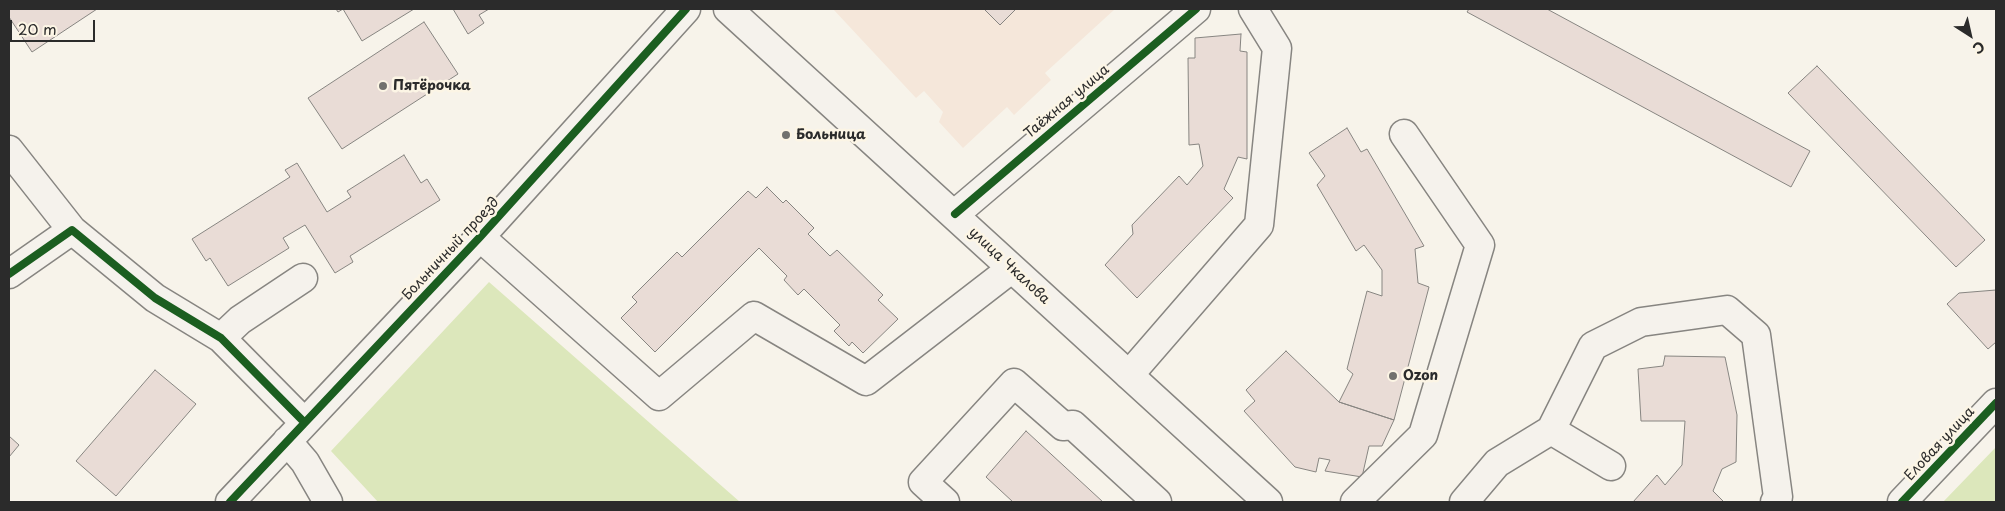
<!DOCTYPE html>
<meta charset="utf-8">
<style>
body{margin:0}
#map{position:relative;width:2005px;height:511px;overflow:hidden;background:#f7f3ea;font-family:"Playpen Sans",sans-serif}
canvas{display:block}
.frame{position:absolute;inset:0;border:10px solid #2b2b2b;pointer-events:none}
.north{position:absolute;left:1945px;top:10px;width:50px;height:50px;-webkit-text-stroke:4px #fcf5e5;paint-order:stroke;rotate:145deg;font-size:14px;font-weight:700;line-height:20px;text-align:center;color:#2b2b2b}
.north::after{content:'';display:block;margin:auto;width:18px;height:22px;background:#2b2b2b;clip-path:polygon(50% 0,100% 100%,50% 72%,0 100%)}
.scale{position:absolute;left:10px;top:20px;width:85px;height:22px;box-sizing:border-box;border:2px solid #2b2b2b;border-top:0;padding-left:6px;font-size:15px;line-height:18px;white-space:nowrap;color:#2b2b2b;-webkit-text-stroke:4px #fcf5e5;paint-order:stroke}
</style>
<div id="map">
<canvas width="2005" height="511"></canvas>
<div class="frame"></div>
<div class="north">С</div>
<div class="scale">20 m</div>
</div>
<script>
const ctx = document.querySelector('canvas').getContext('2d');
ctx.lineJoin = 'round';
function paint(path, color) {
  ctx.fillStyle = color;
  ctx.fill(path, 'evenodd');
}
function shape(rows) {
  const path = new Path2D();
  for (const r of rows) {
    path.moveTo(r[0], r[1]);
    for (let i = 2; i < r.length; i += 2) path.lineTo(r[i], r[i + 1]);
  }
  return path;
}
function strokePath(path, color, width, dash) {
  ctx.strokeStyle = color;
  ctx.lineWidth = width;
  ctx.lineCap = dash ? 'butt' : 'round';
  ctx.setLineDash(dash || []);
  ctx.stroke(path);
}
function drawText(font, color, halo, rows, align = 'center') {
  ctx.font = font + ' "Playpen Sans",sans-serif';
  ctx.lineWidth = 5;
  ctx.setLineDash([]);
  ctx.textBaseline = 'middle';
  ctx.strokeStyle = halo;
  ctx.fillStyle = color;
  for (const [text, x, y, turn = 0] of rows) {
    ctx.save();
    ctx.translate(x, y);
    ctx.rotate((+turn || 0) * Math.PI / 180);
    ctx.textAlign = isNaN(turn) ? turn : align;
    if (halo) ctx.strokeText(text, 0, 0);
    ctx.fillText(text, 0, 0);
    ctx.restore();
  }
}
paint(shape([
 [833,9,1115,9,1045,73,1051,80,1014,115,1007,107,963,148,939,122,943,112,924,91,916,98]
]), '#f5e7da');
paint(shape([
 [489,282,740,502,378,502,331,451],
 [1996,447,1996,502,1943,502]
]), '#dce7bb');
const building = shape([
 [9,9,97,9,32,52,9,17,9,9],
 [336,9,414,9,362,41,343,9,338,12,336,9],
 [453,9,489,9,479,15,484,23,468,34,453,9],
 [984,9,1016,9,1000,25,984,9],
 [1469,9,1547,9,1810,151,1791,187,1467,12,1469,9],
 [424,22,458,74,342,149,308,98,424,22],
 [1241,34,1240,51,1247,52,1247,159,1238,157,1224,189,1233,198,1137,298,1105,265,1133,234,1132,225,1179,176,1187,185,1203,166,1199,144,1189,145,1188,58,1195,58,1195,38,1241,34],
 [1817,66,1985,240,1956,267,1788,93,1817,66],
 [1347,128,1361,152,1367,149,1424,246,1415,249,1418,283,1429,287,1394,420,1339,402,1353,374,1347,369,1367,291,1382,296,1382,270,1364,245,1356,251,1317,185,1325,176,1309,153,1347,128],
 [404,155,421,183,427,179,440,200,350,256,353,262,335,273,305,225,283,238,289,248,228,286,210,258,206,261,192,239,290,177,285,170,297,163,327,212,351,197,347,191,404,155],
 [767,187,783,203,786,200,814,228,808,234,830,256,837,250,883,295,878,300,898,319,863,353,852,342,849,346,834,331,840,325,804,289,798,295,784,280,787,276,759,248,655,352,621,318,637,302,632,297,677,252,682,257,748,191,756,198,767,187],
 [1996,290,1996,342,1988,349,1947,304,1959,293,1996,290],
 [1286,351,1339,402,1394,420,1382,446,1369,446,1362,477,1325,471,1330,460,1319,458,1316,472,1295,467,1244,411,1255,401,1246,390,1286,351],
 [1665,356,1725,357,1737,415,1736,462,1722,469,1713,491,1724,502,1633,502,1657,475,1665,485,1682,465,1685,421,1641,421,1638,369,1663,366,1665,356],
 [155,370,196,404,116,496,76,461,155,370],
 [1026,431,1103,502,1013,502,986,477,1026,431],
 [9,436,19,445,9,457,9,436]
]);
paint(building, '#e9dcd6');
strokePath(building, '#878581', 1);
const minor = shape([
 [9,150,72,230],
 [955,214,1196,9],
 [480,237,659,396,754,316,866,381,1011,269],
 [9,274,72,230,155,298,221,338,304,422],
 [221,338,240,320,303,278],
 [1129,375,1259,225,1277,48,1253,9],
 [1551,430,1611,466],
 [287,441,305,462,328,502],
 [230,502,480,237,686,9],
 [945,502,923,482,1014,383,1063,426,1073,425,1157,502],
 [1355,502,1423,435,1480,245,1404,134],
 [1464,502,1497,463,1551,430,1593,346,1641,322,1727,310,1756,335,1778,497,1775,502],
 [1902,502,1996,403]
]);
const major = shape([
 [728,9,1268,502]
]);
strokePath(minor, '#878581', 31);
strokePath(major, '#878581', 31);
strokePath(minor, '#f5f2ec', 28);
strokePath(major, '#f5f2ec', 28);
strokePath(shape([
 [955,214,1196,9],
 [9,274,72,230,155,298,221,338,304,422],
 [230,502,480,237,686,9],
 [1902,502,1996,403]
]), '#1b5e20', 8);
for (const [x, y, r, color] of [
 [383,86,5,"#72716e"],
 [786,135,5,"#72716e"],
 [1393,376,5,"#72716e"]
]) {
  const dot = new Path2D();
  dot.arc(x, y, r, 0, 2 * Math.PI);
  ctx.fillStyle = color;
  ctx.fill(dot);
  strokePath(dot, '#fcf5e5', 2);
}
drawText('bold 14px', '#2b2b2b', '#fcf5e5', [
 ["Пятёрочка",393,86],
 ["Больница",796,135],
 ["Ozon",1403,376]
], 'left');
drawText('14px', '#2b2b2b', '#fcf5e5', [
 ["Таёжная улица",1067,102,-40],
 ["Больничный проезд",451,249,-47],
 ["улица Чкалова",1009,266,43],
 ["Еловая улица",1940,444,-47]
]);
</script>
